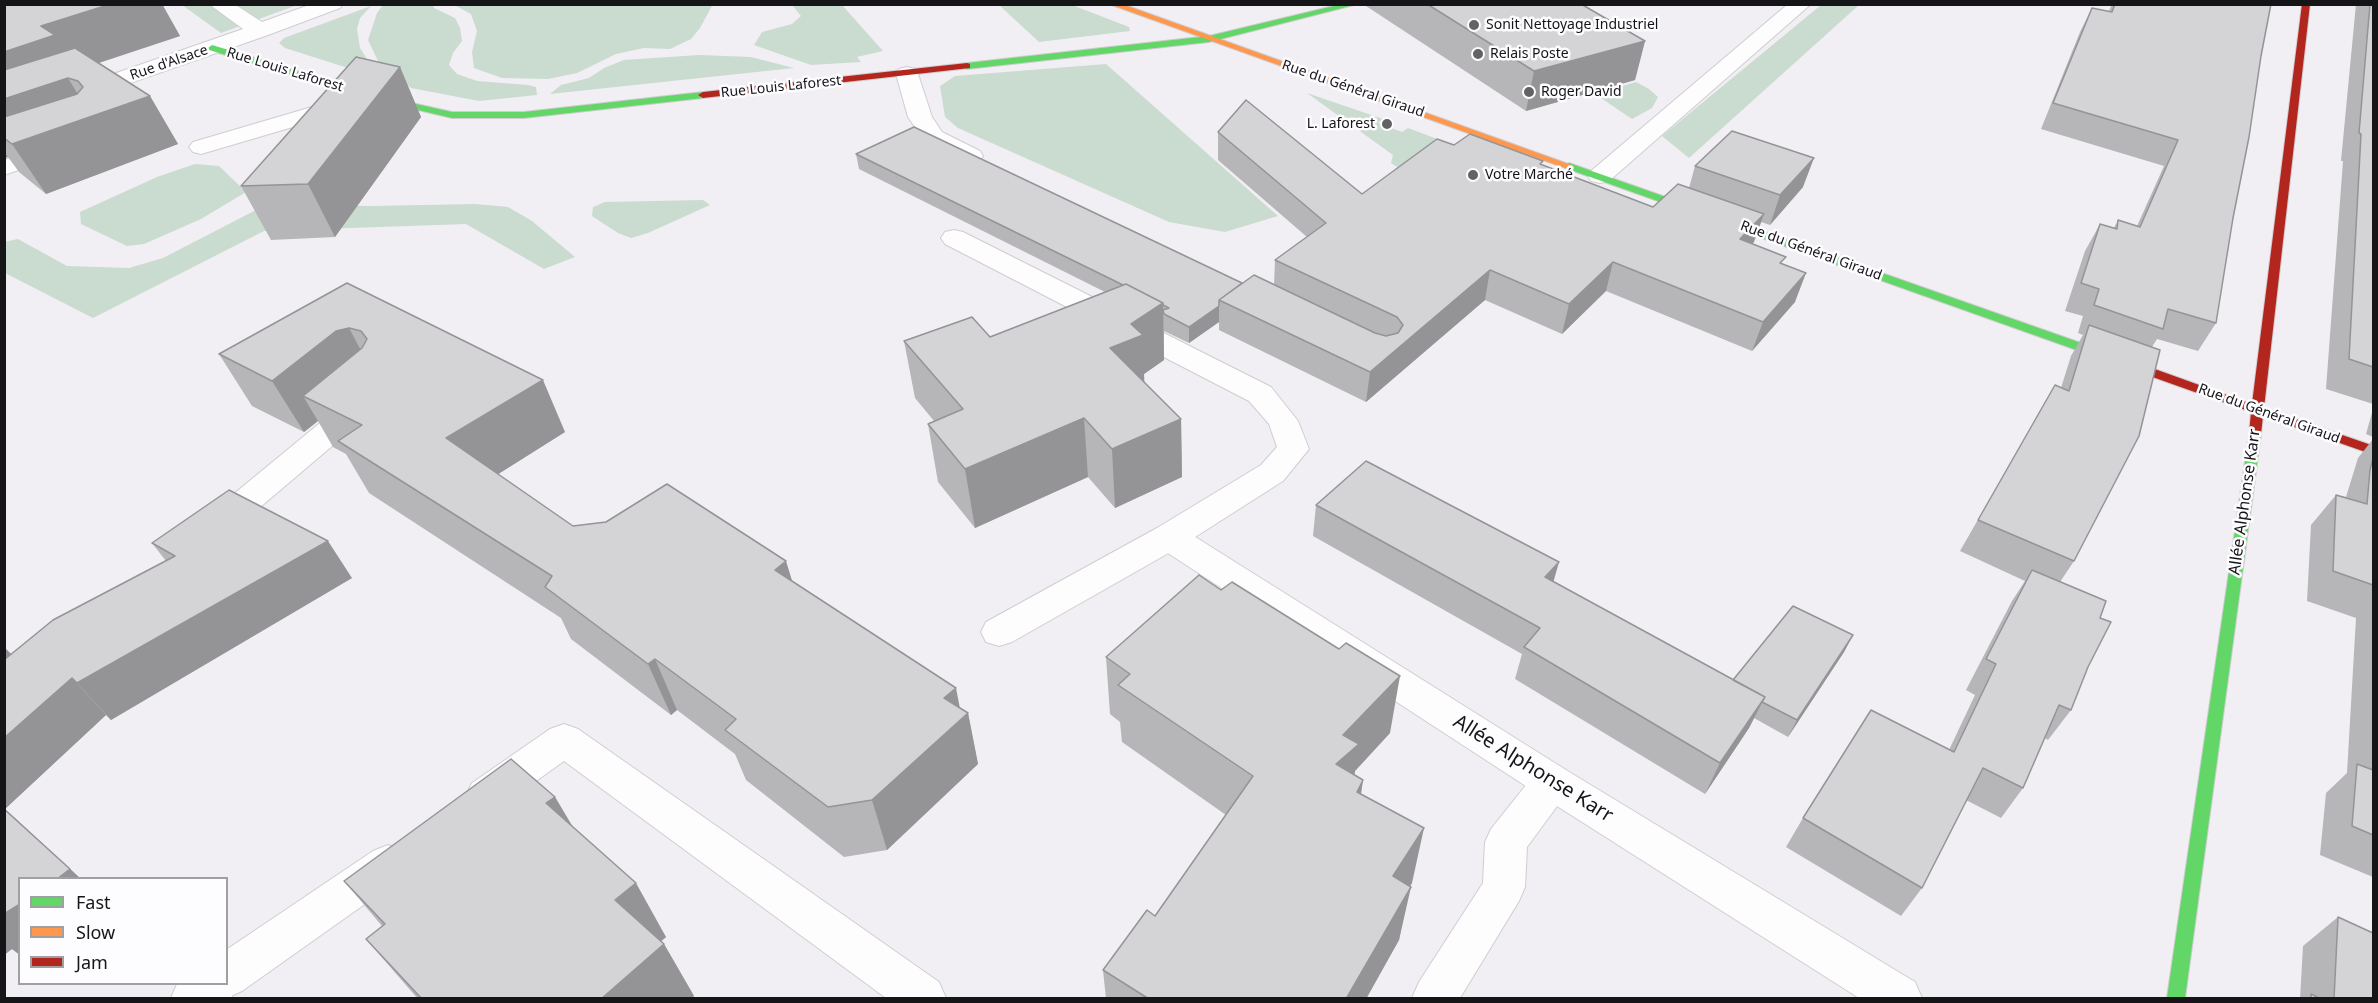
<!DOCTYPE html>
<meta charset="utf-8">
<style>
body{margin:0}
#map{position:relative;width:2378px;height:1003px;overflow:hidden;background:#f1eff3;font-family:"Noto Sans",sans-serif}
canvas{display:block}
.frame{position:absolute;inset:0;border:6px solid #151416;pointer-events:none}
.legend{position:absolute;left:18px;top:877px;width:210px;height:108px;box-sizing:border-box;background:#fdfcff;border:2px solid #a09fa2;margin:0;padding:8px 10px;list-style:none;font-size:18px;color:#151416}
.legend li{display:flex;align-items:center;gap:12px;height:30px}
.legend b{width:30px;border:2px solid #a09fa2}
</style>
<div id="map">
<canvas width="2378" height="1003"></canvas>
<div class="frame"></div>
<ul class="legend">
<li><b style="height:8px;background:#63d668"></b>Fast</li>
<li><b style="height:8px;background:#ff974d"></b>Slow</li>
<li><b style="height:8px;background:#b3261e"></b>Jam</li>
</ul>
</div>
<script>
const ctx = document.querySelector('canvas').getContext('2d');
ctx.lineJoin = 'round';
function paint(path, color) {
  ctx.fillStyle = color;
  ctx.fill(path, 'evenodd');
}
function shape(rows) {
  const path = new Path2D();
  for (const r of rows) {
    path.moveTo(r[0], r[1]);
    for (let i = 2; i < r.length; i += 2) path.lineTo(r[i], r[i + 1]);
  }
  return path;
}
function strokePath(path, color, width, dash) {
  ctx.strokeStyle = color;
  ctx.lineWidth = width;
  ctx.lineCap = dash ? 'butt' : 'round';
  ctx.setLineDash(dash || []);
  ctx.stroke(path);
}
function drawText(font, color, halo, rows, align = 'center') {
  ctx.font = font + ' "Noto Sans",sans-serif';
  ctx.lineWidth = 5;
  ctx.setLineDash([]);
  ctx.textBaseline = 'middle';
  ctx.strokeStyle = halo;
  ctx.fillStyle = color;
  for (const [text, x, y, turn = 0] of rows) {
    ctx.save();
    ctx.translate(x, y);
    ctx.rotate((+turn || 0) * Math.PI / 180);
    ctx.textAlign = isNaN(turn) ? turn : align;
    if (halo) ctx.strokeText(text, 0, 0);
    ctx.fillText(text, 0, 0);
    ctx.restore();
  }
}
paint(shape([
 [300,4,221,33,182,5],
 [713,4,700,28,691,39,670,49,644,48,616,54,577,73,548,79,502,78,474,68,472,52,477,31,471,14,454,5],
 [383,5,433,5,434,8,455,18,460,28,462,41,453,53,449,65,457,74,477,81,528,85,536,87,537,95,479,101,411,88,379,63,368,40,377,13],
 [792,5,842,5,883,51,857,57,861,62,811,65,754,45,762,32,792,24,801,16],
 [999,5,1072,5,1129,27,1130,31,1039,42],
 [1821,5,1859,5,1689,158,1662,136],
 [371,6,360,18,357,29,360,48,370,64,348,68,285,48,279,43,284,38],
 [699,55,751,57,794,68,550,94,561,85,589,78,604,68,624,60],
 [1106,64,1278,216,1225,232,1169,222,958,128,945,117,940,86,955,76],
 [1636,82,1649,89,1658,97,1652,108,1632,119,1595,94],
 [1307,93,1383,119,1378,123,1402,132,1408,128,1456,146,1409,175,1391,163,1393,155],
 [195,164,219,166,246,192,201,219,144,244,127,246,81,224,80,212,157,177],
 [703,200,710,205,648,233,631,238,618,233,592,216,593,207,605,202],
 [475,204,508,207,532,221,575,257,544,269,466,224,264,231,93,318,5,273,4,242,18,239,67,266,129,268,163,258,256,210,289,205,373,206]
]), '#cadbd0');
const lane = shape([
 [1788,4,1811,4,1609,181,1600,183,1591,181,1588,176,1591,171,1788,4],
 [907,67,915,69,918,74,932,117,942,132,980,151,983,156,980,161,971,163,962,161,925,142,908,117,896,74,899,69,907,67],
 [346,97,354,99,357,104,354,109,201,154,193,152,189,147,193,142,346,97],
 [57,142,65,144,69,149,65,154,4,175,4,160,57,142],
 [954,230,963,232,1271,387,1298,421,1309,449,1283,481,1181,546,1012,642,999,646,986,642,981,632,986,622,1157,528,1261,465,1277,447,1269,424,1249,401,945,244,941,238,945,232,954,230],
 [360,396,371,399,375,406,371,413,225,537,213,541,201,537,196,529,201,521,349,399,360,396],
 [564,724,578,729,939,982,946,998,886,998,564,761,500,807,486,812,472,807,466,795,472,783,550,729,564,724],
 [1552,765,1566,770,1572,782,1566,794,1527,847,1525,887,1519,901,1460,998,1412,998,1419,982,1483,883,1485,842,1491,829,1538,770,1552,765],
 [388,845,403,851,409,864,403,877,242,991,233,995,231,998,171,998,177,984,226,984,226,950,373,851,388,845]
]);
const street = shape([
 [209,4,234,4,262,22,312,4,343,4,340,8,268,35,4,127,4,112,243,29,209,4],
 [1169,525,1181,528,1566,770,1915,982,1922,998,1859,998,1538,794,1157,546,1152,537,1157,528,1169,525]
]);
const fast = shape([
 [1342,4,1358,4,1209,42,967,69,963,66,967,63,1209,36,1342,4],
 [212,45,385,97,452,112,524,112,703,92,708,95,703,98,524,118,452,118,380,101,209,50,208,48,212,45],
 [1569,163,2138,363,2140,366,2138,369,2130,369,1565,168,1564,166,1569,163],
 [2255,430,2261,434,2185,998,2167,998,2249,434,2255,430]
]);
const slow = shape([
 [1109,4,1122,4,1574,166,1569,169,1565,168,1109,4]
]);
const jam = shape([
 [2302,4,2310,4,2264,408,2374,446,2374,455,2263,416,2261,434,2255,438,2250,437,2249,434,2251,412,2130,369,2128,366,2130,363,2138,363,2252,404,2302,4],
 [967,63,970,64,970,68,703,98,698,95,703,92,967,63]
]);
strokePath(lane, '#cfcdd0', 2);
strokePath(street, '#cfcdd0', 2);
strokePath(fast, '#cfcdd0', 2);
strokePath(slow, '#cfcdd0', 2);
strokePath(jam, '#cfcdd0', 2);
paint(lane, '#fdfdfd');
paint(street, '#fdfdfd');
paint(fast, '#63d668');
paint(slow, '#ff974d');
paint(jam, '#b3261e');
paint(shape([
 [4,4,162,4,180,36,99,63,150,96,178,144,46,194,19,172,8,157,4,158],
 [1366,4,1581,4,1645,41,1635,80,1526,111,1366,6],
 [2112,4,2271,4,2261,56,2233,218,2216,323,2198,351,2157,339,2152,347,2074,561,2060,582,2100,618,2088,667,2071,710,2048,740,2045,738,2023,788,2001,818,1966,800,1922,888,1901,916,1786,847,1803,818,1949,750,1975,695,1966,690,2012,601,2025,581,1960,551,2055,385,2061,388,2071,356,2083,335,2078,333,2083,316,2065,311,2085,251,2100,224,2114,228,2118,220,2137,226,2164,166,2041,129,2080,32,2092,8,2109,11],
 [2356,4,2373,4,2373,404,2326,389,2343,161,2341,161],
 [400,67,421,117,335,237,271,240,241,186],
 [1218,132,1362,194,1454,145,1542,165,1653,207,1689,188,1695,166,1803,187,1770,225,1761,222,1752,244,1783,264,1795,302,1752,351,1606,291,1562,334,1485,300,1366,402,1219,330,1219,322,1189,343,1164,331,1164,360,1144,374,1144,382,1181,419,1182,477,1115,508,1088,477,975,528,938,482,928,424,934,421,915,398,904,341,990,337,1105,292,859,169,856,154,1242,283,1274,285,1275,260,1307,237,1218,160],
 [347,283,565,432,498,474,573,526,792,581,960,708,968,713,978,764,887,850,844,857,746,780,735,754,677,710,671,715,571,639,561,618,369,493,346,454,333,447,318,421,304,432,252,406,219,354],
 [2373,409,2373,437,2366,434],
 [2373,439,2373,877,2320,855,2326,793,2347,773,2356,618,2307,601,2311,525,2336,495,2346,497,2358,458],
 [1316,505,1553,582,1733,680,1853,635,1844,652,1788,737,1754,718,1749,728,1705,794,1515,679,1522,654,1313,536],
 [152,543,352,578,111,720,106,715,5,809,81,879,20,879,20,955,12,949,4,955,4,647,11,654,166,561],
 [1106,657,1390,733,1355,771,1354,775,1363,780,1361,795,1412,883,1410,886,1399,940,1366,999,1106,999,1103,970,1155,916,1226,815,1122,742,1120,722,1110,714],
 [555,797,573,827,666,937,661,941,664,944,694,996,691,999,418,999,366,939,382,926,344,881],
 [2338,917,2373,999,2300,999,2303,946]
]), '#b6b5b8');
paint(shape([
 [111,4,162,4,180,36,77,70,78,81,68,78,91,116,150,96,178,144,46,194,12,144,4,138,4,52,41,26],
 [1645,41,1635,80,1526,111,1534,71],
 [400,67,421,117,335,237,308,184],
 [4,151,8,157,4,158],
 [1814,158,1803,187,1770,225,1780,195],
 [1764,214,1754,242,1731,268,1740,239],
 [1613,262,1606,291,1562,334,1569,304],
 [1490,270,1485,300,1366,402,1370,372],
 [1806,273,1795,302,1752,351,1763,322],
 [1163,303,1164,360,1144,374,1145,392,1110,348,1131,324],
 [1219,306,1219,322,1189,343,1189,327],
 [349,328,376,379,303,396,318,421,304,432,272,381,336,331],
 [543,380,565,432,473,490,446,438],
 [1084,418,1088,477,975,528,965,469],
 [1181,419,1182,477,1115,508,1112,449],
 [328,541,352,578,111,720,77,683],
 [786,561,802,613,775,570],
 [1559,562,1550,594,1545,577],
 [1853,635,1844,652,1788,737,1797,720],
 [4,647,21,664,4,679],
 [655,659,677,710,671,715,648,664],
 [1400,676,1390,733,1355,771,1350,801,1336,764,1343,735],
 [72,678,106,715,5,809,81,879,57,879,5,809,4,738],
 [956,688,962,719,968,713,978,764,887,850,872,800,944,698],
 [1765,697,1749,728,1705,794,1720,763],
 [1363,780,1354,836,1357,792],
 [555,797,588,853,546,803],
 [1424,828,1412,883,1382,930,1393,876],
 [636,883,666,937,647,954,615,900],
 [1411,887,1399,940,1366,999,1346,999],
 [20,904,20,955,12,949,4,955,4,914],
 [664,944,694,996,691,999,601,999]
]), '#949496');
const building = shape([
 [4,4,111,4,41,26,55,35,4,52,4,4],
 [1427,4,1581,4,1645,41,1534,71,1427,4],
 [2115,4,2271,4,2261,56,2249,137,2233,218,2216,323,2168,309,2163,329,2094,305,2099,289,2081,283,2100,224,2117,229,2118,220,2140,227,2178,140,2053,103,2092,8,2112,12,2115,4],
 [2370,4,2373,4,2373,367,2349,359,2361,134,2359,133,2370,4],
 [75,48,150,96,12,144,4,138,4,117,77,94,83,87,78,81,68,78,4,99,4,70,75,48],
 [356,57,400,67,308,184,241,186,356,57],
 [1246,100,1362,194,1437,139,1454,145,1470,134,1543,161,1540,164,1653,207,1678,184,1764,214,1740,239,1786,257,1780,263,1806,273,1763,322,1613,262,1569,304,1490,270,1370,372,1219,300,1254,275,1375,333,1386,336,1398,333,1403,325,1397,317,1275,260,1326,223,1218,132,1246,100],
 [914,127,1242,283,1219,300,1219,306,1189,327,1164,314,1163,310,1169,308,1163,305,1163,303,1126,284,1123,285,856,154,914,127],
 [1732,131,1814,158,1780,195,1695,166,1732,131],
 [347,283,543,380,446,438,573,526,606,522,667,484,786,561,775,570,956,688,944,698,968,713,872,800,828,807,725,730,736,719,655,659,648,664,545,587,552,576,338,441,362,425,303,396,362,348,367,339,361,331,349,328,336,331,272,381,219,354,347,283],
 [1126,284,1163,303,1131,324,1143,335,1110,348,1181,419,1112,449,1084,418,965,469,928,424,963,409,904,341,972,317,990,337,1126,284],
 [2089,325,2160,350,2139,436,2074,561,1978,520,2055,385,2069,391,2089,325],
 [2373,458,2373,585,2333,571,2336,495,2367,504,2370,470,2373,458],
 [1366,461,1559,562,1545,577,1765,697,1720,763,1524,647,1540,628,1316,505,1366,461],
 [229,490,328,541,77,683,72,678,4,738,4,660,53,620,175,556,152,543,229,490],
 [2032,570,2106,601,2100,618,2111,622,2088,667,2071,710,2059,705,2023,788,1983,768,1922,888,1803,818,1871,710,1954,752,1996,664,1986,659,2032,570],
 [1199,575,1221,590,1232,582,1339,649,1346,643,1400,676,1343,735,1359,744,1336,764,1363,780,1357,792,1424,828,1393,876,1411,887,1346,999,1149,999,1103,970,1147,910,1155,916,1253,776,1118,685,1130,674,1106,657,1199,575],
 [1793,606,1853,635,1797,720,1762,702,1765,697,1733,680,1793,606],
 [511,759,555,797,546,803,636,883,615,900,664,944,601,999,422,999,366,939,385,924,344,881,511,759],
 [2357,764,2373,770,2373,835,2352,826,2357,764],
 [4,809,70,869,57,879,20,879,20,904,4,914,4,809],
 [2338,917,2373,933,2373,999,2334,999,2338,917],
 [2311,994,2321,999,2311,999,2311,994]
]);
paint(building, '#d4d3d6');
strokePath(building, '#949496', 1.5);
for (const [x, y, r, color] of [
 [1474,25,6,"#626163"],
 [1478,54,6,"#626163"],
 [1529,92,6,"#626163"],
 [1387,124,6,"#626163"],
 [1473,175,6,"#626163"]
]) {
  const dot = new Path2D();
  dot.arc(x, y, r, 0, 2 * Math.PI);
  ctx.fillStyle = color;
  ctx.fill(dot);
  strokePath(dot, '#fdfcff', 2);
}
drawText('14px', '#151416', '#fdfcff', [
 ["Sonit Nettoyage Industriel",1486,25],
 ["Relais Poste",1490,54],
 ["Roger David",1541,92],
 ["L. Laforest",1375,124,"right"],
 ["Votre Marché",1485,175]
], 'left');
drawText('14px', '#151416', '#fdfcff', [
 ["Rue d'Alsace",169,63,-19],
 ["Rue Louis Laforest",285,70,17],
 ["Rue Louis Laforest",781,87,-6],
 ["Rue du Général Giraud",1353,89,19],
 ["Rue du Général Giraud",1811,251,20],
 ["Rue du Général Giraud",2269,414,20]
]);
drawText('16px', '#151416', '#fdfcff', [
 ["Allée Alphonse Karr",2245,502,-82]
]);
drawText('20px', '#151416', '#fdfcff', [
 ["Allée Alphonse Karr",1533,769,32]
]);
</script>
